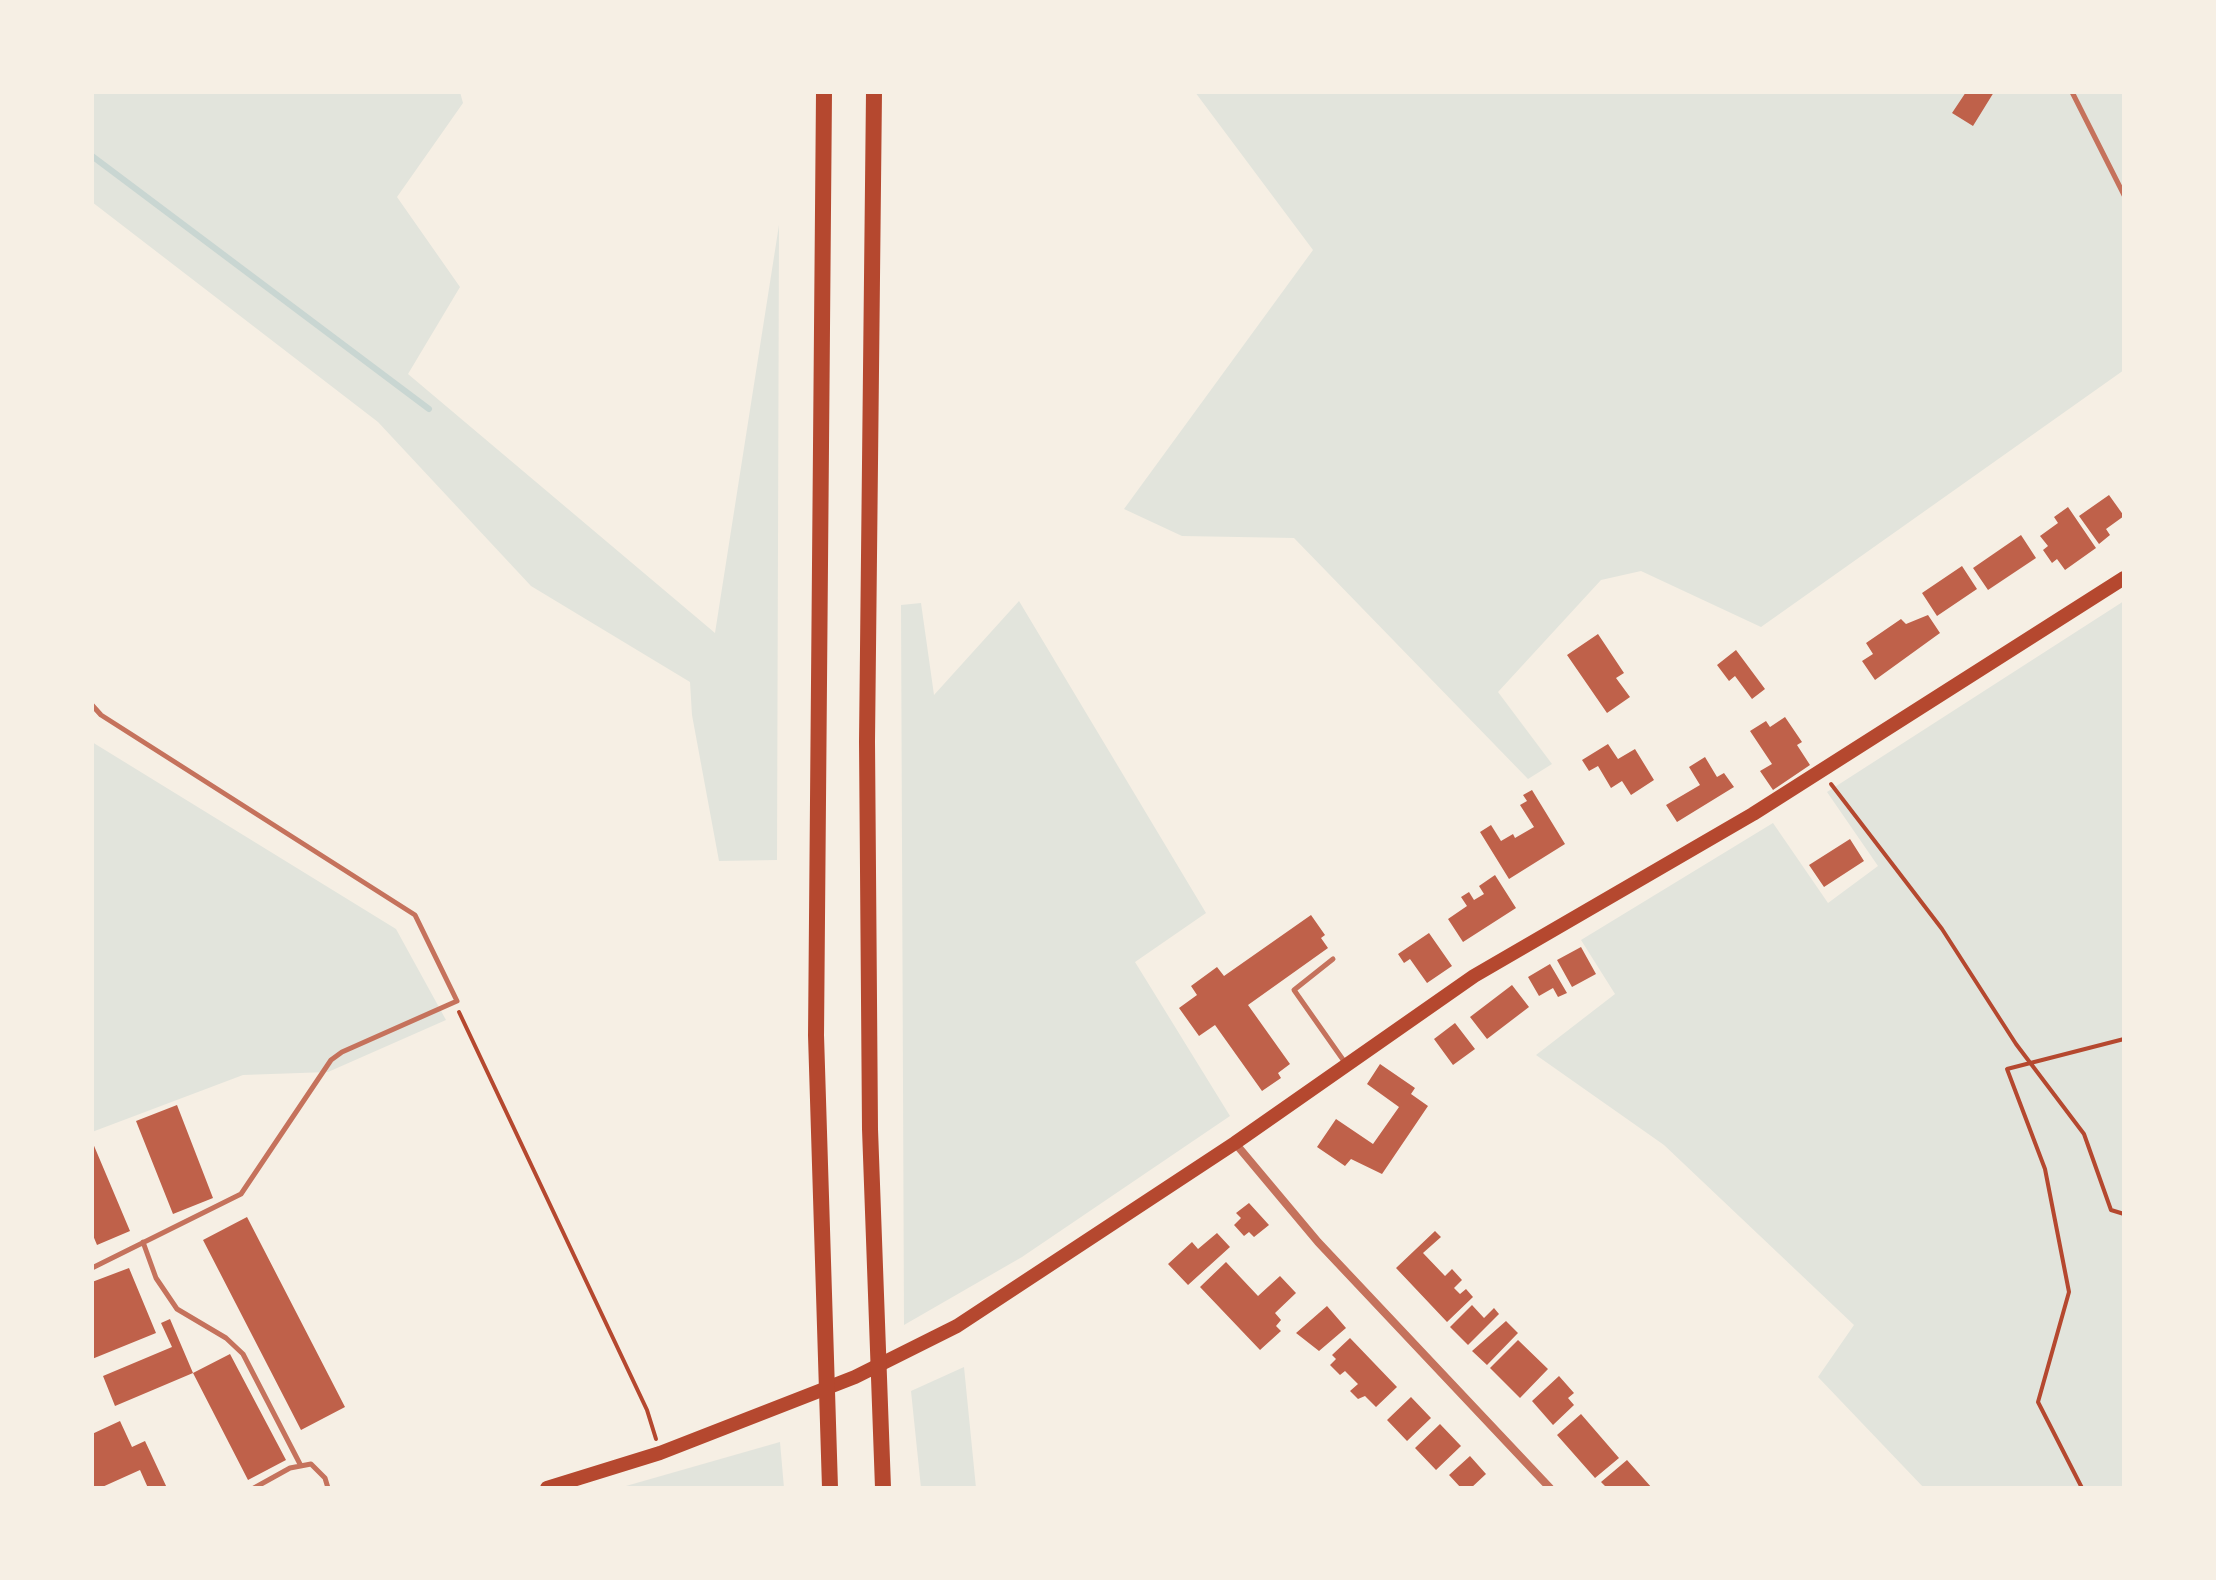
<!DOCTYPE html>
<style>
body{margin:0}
#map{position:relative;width:2216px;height:1580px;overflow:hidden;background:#f6efe4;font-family:"Asap Condensed",sans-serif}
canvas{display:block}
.frame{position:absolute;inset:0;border:94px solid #f6efe4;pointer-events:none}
</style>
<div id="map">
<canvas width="2216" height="1580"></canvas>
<div class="frame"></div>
</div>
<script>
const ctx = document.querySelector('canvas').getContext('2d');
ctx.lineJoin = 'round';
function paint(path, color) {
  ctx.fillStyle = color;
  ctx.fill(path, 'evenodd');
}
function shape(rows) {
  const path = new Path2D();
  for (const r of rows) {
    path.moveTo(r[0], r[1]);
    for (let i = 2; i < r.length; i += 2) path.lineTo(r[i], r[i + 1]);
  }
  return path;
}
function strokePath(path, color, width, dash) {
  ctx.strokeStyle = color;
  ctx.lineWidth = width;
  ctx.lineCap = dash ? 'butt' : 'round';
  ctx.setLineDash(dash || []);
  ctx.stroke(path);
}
paint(shape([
 [92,92,460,92,463,103,397,197,460,287,408,374,715,633,779,225,777,860,719,861,692,715,690,682,531,586,378,422,92,202],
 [1195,92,2124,92,2124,370,1761,627,1641,571,1601,580,1498,692,1552,764,1528,779,1294,538,1182,536,1124,509,1313,250],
 [1019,601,1206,913,1135,962,1230,1116,1022,1257,904,1325,901,605,921,603,934,695],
 [2124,601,2124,1488,1924,1488,1818,1377,1854,1325,1664,1145,1536,1055,1615,994,1581,940,1773,823,1828,903,1878,866,1827,792],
 [92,742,396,929,446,1020,328,1072,243,1075,92,1132],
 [964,1367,976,1488,921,1488,911,1391],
 [780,1442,784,1488,619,1488]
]), '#e2e4dc');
strokePath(shape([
 [92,156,429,409]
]), '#c9d6d2', 6);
paint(shape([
 [1966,92,1994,92,1973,126,1952,113],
 [2109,495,2124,516,2106,529,2110,535,2099,544,2079,516],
 [2068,507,2096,548,2065,570,2057,559,2052,563,2043,550,2048,546,2040,536,2058,523,2054,517],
 [2021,535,2036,558,1988,590,1973,568],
 [1962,566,1977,589,1937,616,1922,593],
 [1928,615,1940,633,1875,680,1862,661,1873,654,1866,643,1901,619,1906,624],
 [1598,634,1624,673,1616,678,1630,697,1607,713,1567,655],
 [1736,650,1765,689,1752,699,1735,676,1729,681,1717,665],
 [1785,717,1802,742,1797,745,1810,765,1773,790,1760,771,1772,764,1750,731,1766,721,1770,727],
 [1608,744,1618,759,1635,749,1654,780,1631,795,1622,781,1611,788,1598,766,1589,771,1582,760],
 [1705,757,1717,777,1724,773,1734,787,1677,822,1666,805,1700,785,1689,767],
 [1532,790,1565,844,1509,879,1480,832,1491,825,1501,841,1513,834,1515,838,1534,827,1520,805,1527,801,1523,795],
 [1850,839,1864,861,1824,887,1809,865],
 [1495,875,1516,908,1463,942,1448,919,1467,906,1461,897,1469,892,1474,900,1484,894,1479,886],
 [1311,915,1325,935,1321,938,1328,948,1248,1005,1290,1064,1278,1073,1281,1078,1262,1091,1215,1025,1199,1036,1179,1008,1197,995,1191,986,1217,967,1224,976],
 [1429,933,1452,966,1427,983,1410,959,1404,963,1398,954],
 [1581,947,1596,974,1572,987,1557,960],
 [1550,964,1567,993,1558,997,1553,988,1539,996,1528,977],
 [1512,985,1529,1007,1487,1039,1470,1017],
 [1455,1023,1475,1049,1453,1065,1434,1039],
 [1380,1064,1415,1088,1411,1094,1428,1106,1382,1174,1351,1159,1345,1166,1317,1147,1336,1119,1373,1144,1399,1107,1367,1084],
 [177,1105,213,1198,173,1214,136,1121],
 [92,1141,130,1231,97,1245,92,1233],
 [1249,1203,1269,1225,1254,1237,1249,1232,1244,1236,1234,1225,1241,1218,1236,1213],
 [247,1217,345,1407,301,1430,203,1240],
 [1435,1231,1441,1237,1423,1253,1445,1276,1452,1269,1462,1280,1454,1288,1460,1294,1466,1289,1473,1297,1447,1322,1396,1268],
 [1217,1233,1230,1247,1188,1285,1168,1264,1192,1242,1198,1249],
 [1226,1262,1258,1296,1280,1276,1296,1293,1275,1313,1281,1320,1276,1326,1281,1331,1260,1350,1200,1287],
 [129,1268,156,1333,92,1359,92,1282],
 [1472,1305,1484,1318,1494,1308,1499,1314,1468,1345,1450,1327],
 [1327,1306,1346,1328,1319,1351,1296,1333],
 [170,1319,193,1373,115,1406,103,1376,172,1347,161,1323],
 [1506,1321,1518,1333,1487,1365,1472,1351],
 [1350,1338,1397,1387,1376,1407,1365,1396,1358,1399,1350,1391,1358,1384,1345,1371,1340,1375,1330,1365,1336,1359,1332,1355],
 [1518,1340,1548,1369,1520,1398,1490,1368],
 [230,1354,286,1460,248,1480,193,1373],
 [1559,1376,1574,1393,1568,1398,1574,1405,1553,1425,1532,1401],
 [1411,1397,1431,1418,1407,1441,1387,1420],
 [1581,1414,1619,1458,1595,1478,1557,1435],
 [120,1421,132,1447,145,1441,167,1488,148,1488,140,1470,100,1488,92,1488,92,1434],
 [1440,1424,1461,1446,1436,1470,1415,1448],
 [1470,1456,1486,1474,1471,1488,1461,1488,1449,1475],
 [1627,1460,1652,1488,1607,1488,1601,1482]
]), '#bf614a');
strokePath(shape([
 [1831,784,1942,929,2016,1044,2084,1134,2111,1210,2124,1214],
 [459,1012,647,1410,656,1439],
 [2082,1488,2038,1402,2069,1292,2045,1169,2007,1069,2124,1039]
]), '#b5482f', 4);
strokePath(shape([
 [2072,92,2124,195],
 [92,705,101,715,415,915,457,1001,342,1052,331,1060,241,1194,92,1268],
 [1333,959,1294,990,1346,1064],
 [143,1242,156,1278,177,1309,226,1338,243,1354,301,1466],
 [254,1488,290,1468,311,1464,325,1478,328,1488]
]), '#c5725c', 5);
strokePath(shape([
 [1235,1143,1318,1242,1550,1488]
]), '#c5725c', 8);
strokePath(shape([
 [547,1488,660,1453,855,1377,957,1326,1235,1143,1474,976,1753,814,2124,578]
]), '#b5482f', 14);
strokePath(shape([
 [824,92,816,1035,830,1488],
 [874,92,867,741,870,1129,883,1488]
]), '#b5482f', 16);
</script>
